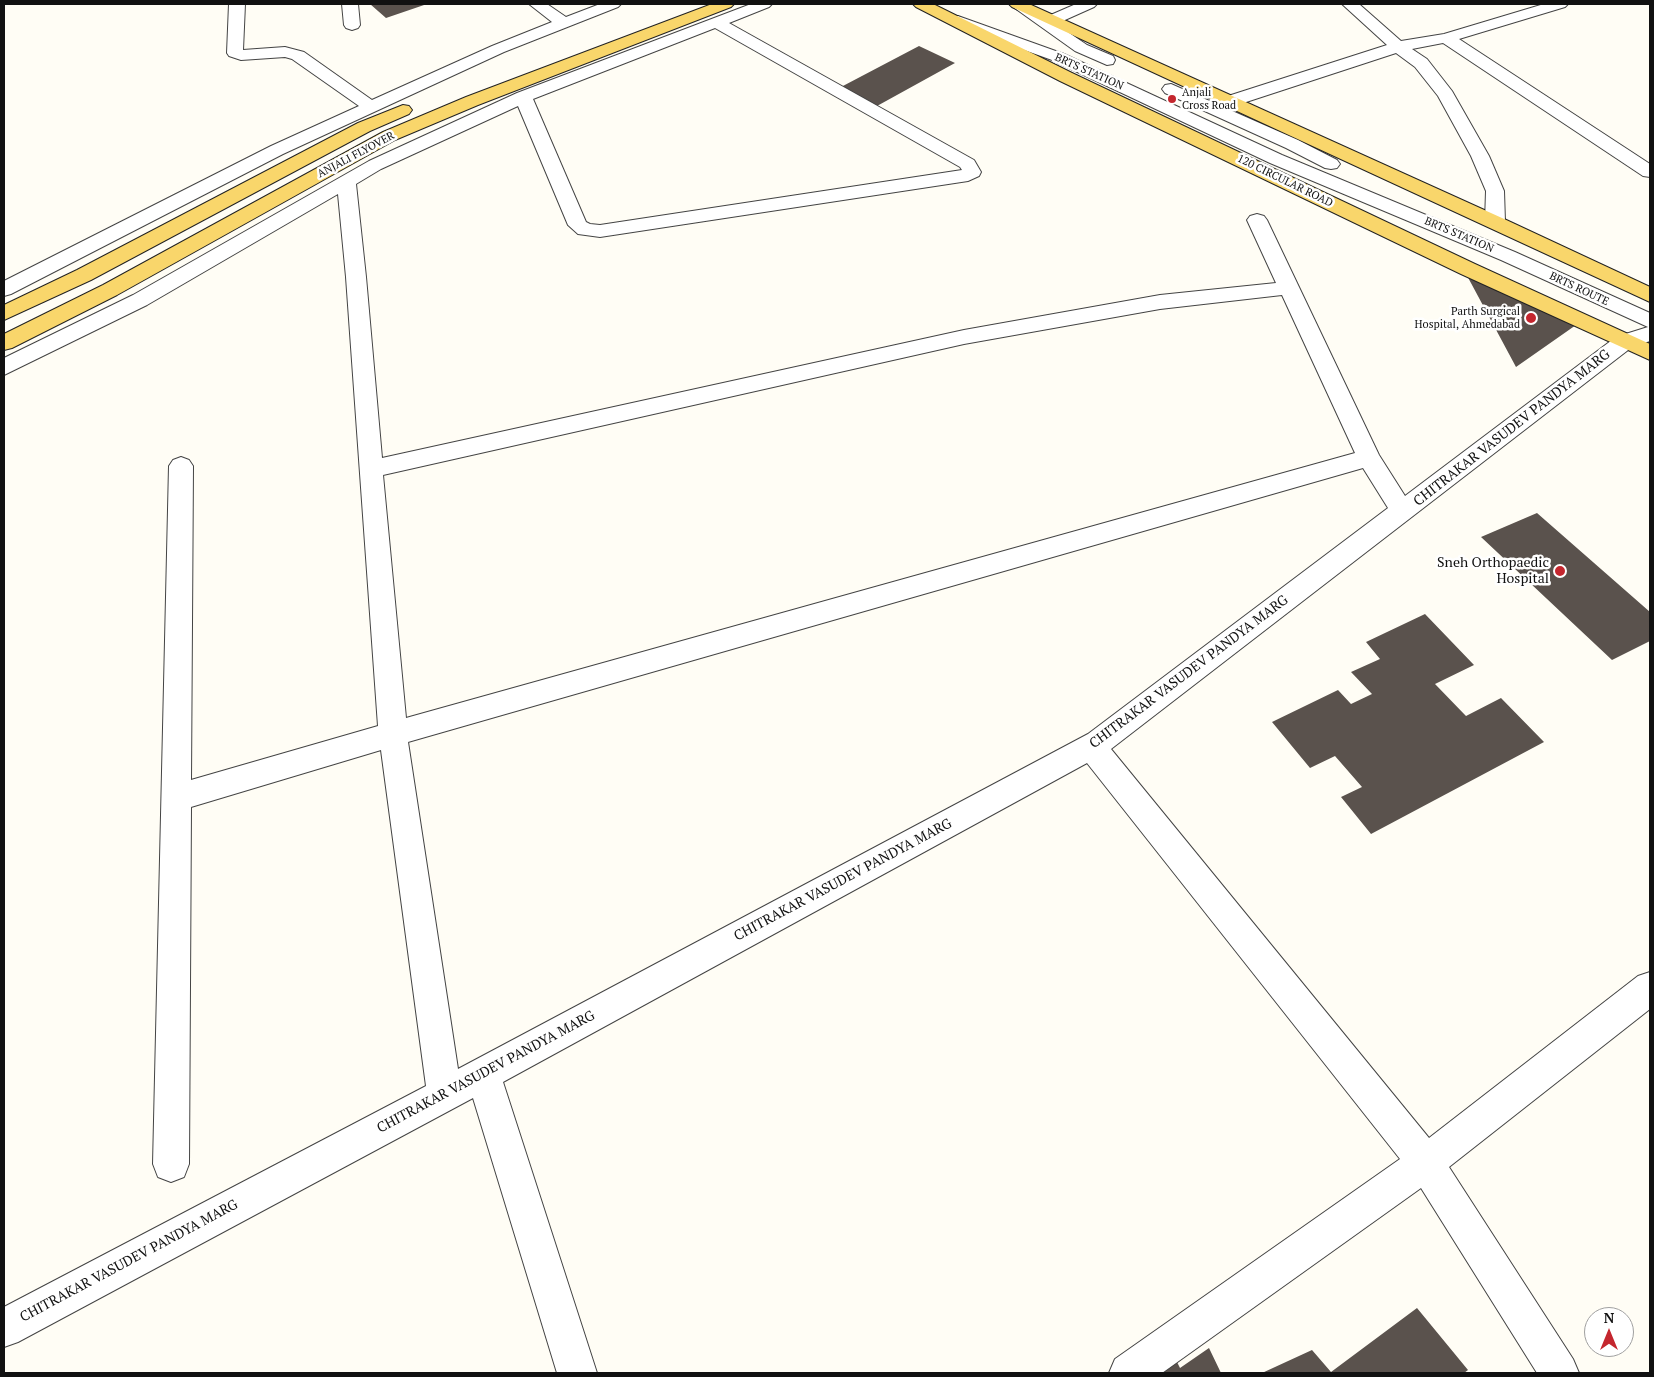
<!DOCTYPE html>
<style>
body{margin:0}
#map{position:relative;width:1654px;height:1377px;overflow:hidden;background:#fffdf5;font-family:"PT Serif",serif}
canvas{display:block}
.frame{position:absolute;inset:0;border:5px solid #111;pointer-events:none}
.north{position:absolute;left:1584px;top:1307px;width:50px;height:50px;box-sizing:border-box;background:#fff;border:1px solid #a0a0a0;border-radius:50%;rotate:0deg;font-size:14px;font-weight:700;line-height:20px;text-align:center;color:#111}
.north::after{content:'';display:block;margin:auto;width:18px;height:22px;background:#c4262e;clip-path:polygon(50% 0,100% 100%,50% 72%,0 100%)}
</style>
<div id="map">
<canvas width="1654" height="1377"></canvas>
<div class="frame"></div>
<div class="north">N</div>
</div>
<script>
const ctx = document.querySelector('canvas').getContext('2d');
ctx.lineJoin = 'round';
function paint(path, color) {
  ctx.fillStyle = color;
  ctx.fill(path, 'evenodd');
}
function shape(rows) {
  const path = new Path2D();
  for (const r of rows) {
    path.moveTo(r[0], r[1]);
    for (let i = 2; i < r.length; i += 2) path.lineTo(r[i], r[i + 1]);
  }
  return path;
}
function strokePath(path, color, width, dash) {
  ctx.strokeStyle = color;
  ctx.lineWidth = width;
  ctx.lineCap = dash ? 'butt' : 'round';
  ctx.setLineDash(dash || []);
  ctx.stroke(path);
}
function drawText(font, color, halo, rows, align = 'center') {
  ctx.font = font + ' "PT Serif",serif';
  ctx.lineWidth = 5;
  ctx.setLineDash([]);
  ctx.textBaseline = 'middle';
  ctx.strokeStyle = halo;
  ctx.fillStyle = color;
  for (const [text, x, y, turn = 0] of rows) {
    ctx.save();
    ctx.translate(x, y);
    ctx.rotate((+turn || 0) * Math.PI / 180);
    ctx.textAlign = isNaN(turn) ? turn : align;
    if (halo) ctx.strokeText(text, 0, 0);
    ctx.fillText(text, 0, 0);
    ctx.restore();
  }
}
paint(shape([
 [370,4,427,4,386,18],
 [919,46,955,63,877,106,841,87],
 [1464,270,1576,325,1516,367],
 [1537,513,1650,612,1650,641,1612,660,1481,537],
 [1425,614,1474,665,1435,684,1466,716,1501,698,1544,742,1371,834,1341,797,1362,787,1335,756,1310,768,1272,722,1338,690,1351,704,1372,694,1351,672,1380,659,1366,642],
 [1417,1308,1468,1370,1464,1373,1262,1373,1312,1350,1331,1372],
 [1169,1346,1180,1368,1209,1348,1221,1373,1129,1373]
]), '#5a524d');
const minor = shape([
 [229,4,245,4,243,50,285,47,304,52,372,100,492,46,552,22,529,4,547,4,566,17,600,4,621,4,618,7,504,52,283,154,11,294,4,296,4,281,271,146,359,106,292,59,285,57,241,60,229,56,227,53,229,4],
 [342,4,358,4,360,25,358,28,352,30,346,28,344,25,342,4],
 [751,4,772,4,769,7,729,23,974,160,981,172,979,176,968,181,600,237,578,234,568,225,518,106,381,169,356,184,366,277,382,458,964,330,1160,295,1276,283,1247,220,1250,216,1257,214,1264,216,1267,220,1379,455,1405,496,1616,337,1648,327,1501,260,1270,163,1052,60,952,24,950,21,952,18,958,16,1064,54,1282,155,1515,252,1650,313,1650,341,1632,347,1111,749,1429,1138,1638,976,1650,972,1650,1009,1449,1167,1573,1359,1579,1373,1537,1373,1421,1188,1162,1373,1109,1373,1115,1359,1400,1159,1087,763,503,1082,597,1373,557,1373,473,1098,18,1342,4,1347,4,1307,426,1086,381,750,191,807,189,1164,184,1177,171,1182,158,1177,153,1164,169,466,173,460,181,457,189,460,193,466,191,780,378,726,346,277,338,194,147,305,4,375,4,358,133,295,369,161,517,93,751,4],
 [715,28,960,167,962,170,600,225,590,224,586,222,533,99,715,28],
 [1282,295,1355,453,406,718,383,475,964,344,1160,309,1282,295],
 [1363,468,1388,508,1088,734,458,1069,408,742,1363,468],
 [1009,4,1027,4,1046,17,1076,4,1097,4,1094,7,1056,24,1087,45,1113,56,1115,60,1113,64,1107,65,1075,51,1009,4],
 [1342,4,1359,4,1401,41,1444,34,1544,4,1568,4,1565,7,1459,39,1650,164,1650,177,1643,176,1443,43,1412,49,1427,59,1452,91,1489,156,1504,191,1505,222,1502,226,1495,228,1488,226,1485,222,1486,191,1471,156,1438,96,1415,67,1396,53,1237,105,1231,106,1225,105,1222,101,1225,97,1387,45,1342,4],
 [1171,84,1298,140,1337,160,1340,164,1337,168,1331,169,1325,168,1286,148,1165,93,1162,89,1165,85,1171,84]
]);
const major = shape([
 [712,4,734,4,731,7,478,105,395,140,117,295,12,348,4,350,4,334,103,285,383,132,466,97,712,4],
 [913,4,933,4,1072,73,1475,264,1650,344,1650,360,1461,274,1060,81,916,7,913,4],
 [1009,4,1029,4,1502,218,1650,287,1650,302,1012,7,1009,4],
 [403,105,409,106,412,110,409,114,370,131,91,280,4,320,4,305,77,270,358,123,403,105]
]);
strokePath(minor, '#444', 2);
strokePath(major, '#222', 2);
paint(minor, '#fff');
paint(major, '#f9d66b');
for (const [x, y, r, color] of [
 [1172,99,5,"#c4262e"],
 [1531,318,6,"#c4262e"],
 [1560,571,6,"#c4262e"]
]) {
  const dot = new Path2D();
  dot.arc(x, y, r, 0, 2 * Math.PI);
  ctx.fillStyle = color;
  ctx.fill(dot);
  strokePath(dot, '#fff', 2);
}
drawText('11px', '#111', '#fff', [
 ["BRTS STATION",1089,72,24],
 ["ANJALI FLYOVER",356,155,-28],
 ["120 CIRCULAR ROAD",1285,181,26],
 ["BRTS STATION",1459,235,23],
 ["BRTS ROUTE",1579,289,25]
]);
drawText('11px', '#111', '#fff', [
 ["Anjali",1182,93],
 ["Cross Road",1182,106],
 ["Parth Surgical",1520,312,"right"],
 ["Hospital, Ahmedabad",1520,325,"right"]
], 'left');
drawText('14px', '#111', '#fff', [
 ["CHITRAKAR VASUDEV PANDYA MARG",1512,428,-38],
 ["CHITRAKAR VASUDEV PANDYA MARG",1189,672,-37],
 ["CHITRAKAR VASUDEV PANDYA MARG",843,880,-28],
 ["CHITRAKAR VASUDEV PANDYA MARG",486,1072,-28],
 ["CHITRAKAR VASUDEV PANDYA MARG",129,1261,-28]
]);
drawText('14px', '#111', '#fff', [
 ["Sneh Orthopaedic",1549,563],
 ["Hospital",1549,579]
], 'right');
</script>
